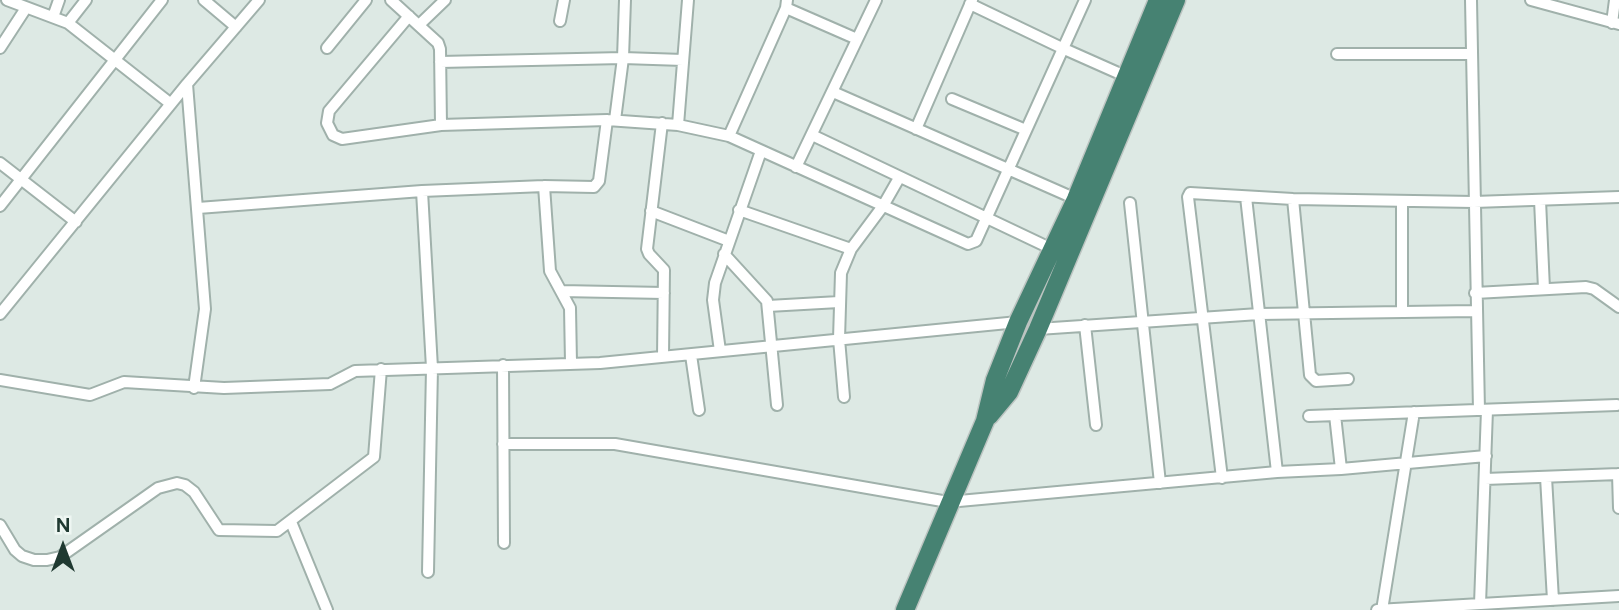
<!DOCTYPE html>
<style>
body{margin:0}
#map{position:relative;width:1619px;height:610px;overflow:hidden;background:#dde9e4;font-family:Figtree,sans-serif}
canvas{display:block}
.north{position:absolute;left:28px;top:512px;width:70px;height:70px;-webkit-text-stroke:5px #eef6f2;paint-order:stroke;rotate:0deg;font-size:19px;font-weight:700;line-height:28px;text-align:center;color:#1f3931}
.north::after{content:'';display:block;margin:auto;width:24px;height:32px;background:#1f3931;clip-path:polygon(50% 0,100% 100%,50% 72%,0 100%)}
</style>
<div id="map">
<canvas width="1619" height="610"></canvas>
<div class="north">N</div>
</div>
<script>
const ctx = document.querySelector('canvas').getContext('2d');
ctx.lineJoin = 'round';
function shape(rows) {
  const path = new Path2D();
  for (const r of rows) {
    path.moveTo(r[0], r[1]);
    for (let i = 2; i < r.length; i += 2) path.lineTo(r[i], r[i + 1]);
  }
  return path;
}
function strokePath(path, color, width, dash) {
  ctx.strokeStyle = color;
  ctx.lineWidth = width;
  ctx.lineCap = dash ? 'butt' : 'round';
  ctx.setLineDash(dash || []);
  ctx.stroke(path);
}
const minor = shape([
 [7,0,68,23,171,104],
 [204,0,236,27],
 [391,0,438,43,440,49,441,125],
 [1471,0,1479,410],
 [1531,0,1619,24],
 [970,4,1062,48,1125,76],
 [786,8,857,39],
 [409,16,329,111,327,123,333,135,342,139,441,125,607,120,678,125,729,136,968,244,976,241,1085,0],
 [53,17,59,0],
 [560,21,564,0],
 [68,23,86,0],
 [1612,23,1615,0],
 [419,25,445,0],
 [0,48,26,8],
 [327,48,366,0],
 [1337,54,1471,54],
 [440,62,623,58,683,60],
 [187,84,205,309,194,388],
 [833,92,1076,199],
 [952,99,1026,130],
 [615,120,623,58,625,0],
 [662,123,647,249,649,254,664,270,663,357],
 [678,125,688,0],
 [916,129,972,0],
 [812,135,1052,249],
 [729,136,786,8,787,0],
 [0,163,76,222],
 [796,167,876,0],
 [544,186,550,271,570,308,571,363],
 [422,191,432,368,428,572],
 [1246,197,1277,472],
 [1293,199,1310,375,1316,381,1348,379],
 [1540,200,1544,289],
 [1130,203,1160,483],
 [0,206,162,0],
 [198,208,422,191,544,186,594,187,599,181,607,120],
 [739,210,851,249],
 [651,211,729,241],
 [724,254,767,301,777,405],
 [561,291,664,293],
 [1475,293,1586,287,1594,289,1619,307],
 [768,306,839,302],
 [1402,312,1402,201],
 [0,314,187,84,259,0],
 [1085,325,1096,425],
 [1038,329,1259,314,1475,311],
 [720,351,713,300,715,283,761,151],
 [691,355,699,410],
 [503,365,504,543],
 [0,380,90,395,124,382,224,388,330,384,355,371,600,363,1018,322],
 [844,397,839,339,841,273,851,249,883,206,899,178],
 [1335,415,1341,469],
 [1309,416,1617,405],
 [503,444,615,444,948,502,1277,472,1341,469,1486,456],
 [1618,474,1619,508],
 [1546,477,1553,600],
 [1222,478,1188,197,1190,193,1293,199,1474,202,1619,197],
 [1485,479,1619,474],
 [291,522,327,610],
 [0,525,15,550,22,556,34,560,47,560,60,557,158,488,177,483,185,485,194,492,219,530,277,531,374,457,381,369],
 [1480,604,1487,410],
 [1377,610,1619,596],
 [1382,610,1414,412]
]);
const trunk = shape([
 [989,416,1009,392,1038,329,1176,0],
 [905,610,985,421,995,380,1018,322,1076,199,1158,0]
]);
strokePath(minor, '#a0b1ab', 14);
strokePath(trunk, '#bcc4c1', 21);
strokePath(minor, '#fff', 10);
strokePath(trunk, '#468272', 18);
</script>
